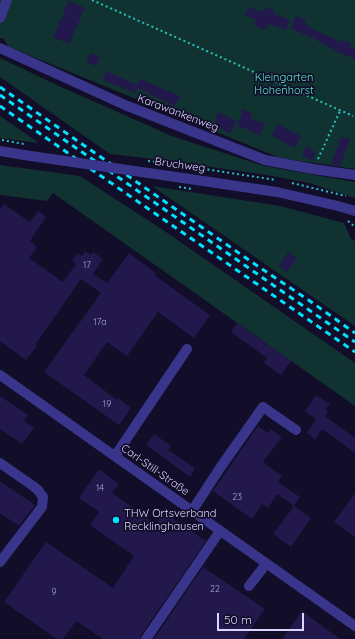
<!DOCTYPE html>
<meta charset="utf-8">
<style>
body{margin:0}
#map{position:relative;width:355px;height:639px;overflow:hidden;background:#120d28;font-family:Quicksand,sans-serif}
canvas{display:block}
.scale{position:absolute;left:217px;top:613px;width:87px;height:18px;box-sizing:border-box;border:2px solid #dad5ff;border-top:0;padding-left:5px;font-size:12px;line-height:14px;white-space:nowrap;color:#dad5ff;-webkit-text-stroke:3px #120d28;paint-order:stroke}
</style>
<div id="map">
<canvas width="355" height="639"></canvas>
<div class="scale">50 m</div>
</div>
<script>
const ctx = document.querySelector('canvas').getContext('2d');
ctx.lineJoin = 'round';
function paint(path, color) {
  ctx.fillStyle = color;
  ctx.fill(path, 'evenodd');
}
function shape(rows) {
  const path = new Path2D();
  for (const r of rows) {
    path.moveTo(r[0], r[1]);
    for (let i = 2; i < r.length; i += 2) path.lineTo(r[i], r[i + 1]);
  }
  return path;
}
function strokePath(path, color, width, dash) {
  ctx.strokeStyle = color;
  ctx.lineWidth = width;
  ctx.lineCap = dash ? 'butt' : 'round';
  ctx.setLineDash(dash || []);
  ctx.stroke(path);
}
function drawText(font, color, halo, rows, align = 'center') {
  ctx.font = font + ' Quicksand,sans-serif';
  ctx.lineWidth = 3.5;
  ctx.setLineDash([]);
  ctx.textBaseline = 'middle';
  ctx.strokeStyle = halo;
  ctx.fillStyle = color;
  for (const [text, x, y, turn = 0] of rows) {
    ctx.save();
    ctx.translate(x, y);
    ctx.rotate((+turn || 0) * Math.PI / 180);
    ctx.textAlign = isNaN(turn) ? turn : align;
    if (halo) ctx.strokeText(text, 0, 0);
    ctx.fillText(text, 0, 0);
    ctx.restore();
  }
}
paint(shape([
 [0,0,355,0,355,169,280,158,9,47,3,38,0,38],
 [0,58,59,86,172,136,264,166,355,182,355,198,309,183,261,174,154,159,110,154,0,77],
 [0,116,39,143,0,138],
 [0,165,80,176,166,232,355,363,355,406,53,193,47,201,0,195],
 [152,186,280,206,344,223,351,239,355,241,355,326]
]), '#103332');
paint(shape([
 [69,1,85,8,69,44,53,37],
 [249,7,260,12,261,10,264,12,266,7,274,10,273,13,290,20,286,30,269,24,266,30,254,25,256,20,245,15],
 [296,16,305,19,304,22,307,23,306,26,341,42,342,40,351,43,350,47,355,49,355,59,337,52,337,51,316,40,316,39,291,29],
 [90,53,100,57,96,66,86,62],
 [106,71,137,85,140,79,180,96,175,106,149,94,149,93,137,88,135,93,103,80],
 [243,109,252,113,250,118,265,124,260,135,245,128,245,129,237,126],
 [218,112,236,121,230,134,215,125,216,122,215,121],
 [277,124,301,136,295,148,272,136],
 [341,137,350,139,340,166,331,165],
 [306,147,316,152,312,161,302,156],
 [4,204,30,222,38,211,46,217,30,241,37,247,29,258,63,282,76,264,72,261,77,253,82,256,85,251,91,255,93,252,103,259,93,274,107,283,129,253,156,273,154,275,210,315,194,338,158,312,127,356,107,342,84,375,117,400,118,398,131,408,119,425,44,372,101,293,81,279,35,345,37,346,26,360,0,341,0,209],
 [288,252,297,258,287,272,279,266],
 [237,323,291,361,281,375,264,363,267,358,231,332],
 [316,395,330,404,325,410,328,412,325,416,355,438,355,453,322,429,315,439,307,433,316,419,305,411],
 [0,396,28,415,24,421,34,428,22,444,0,429],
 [258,426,268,433,271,429,282,437,263,462,282,476,278,482,300,497,294,506,277,494,268,508,262,504,252,519,213,491],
 [154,434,171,446,168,450,195,468,190,477,146,445],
 [99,469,119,484,112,493,156,524,164,512,206,541,141,635,140,639,103,639,76,621,63,639,57,639,4,602,46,542,113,588,134,556,90,525,99,512,79,498],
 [0,481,35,505,19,526,0,513],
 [355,493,355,537,334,522],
 [294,506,311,518,291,547,273,534],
 [203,567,265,609,244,639,154,639],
 [302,611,325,628,340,639,282,639]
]), '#23184b');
strokePath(shape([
 [92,0,353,116],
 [318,159,340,111],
 [158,162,276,180],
 [292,183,346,196],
 [348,221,355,227]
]), '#25c3bc', 2, [2, 3]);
strokePath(shape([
 [0,18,7,0],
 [0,48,125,105,265,160,313,169,355,175],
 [0,151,24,155],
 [176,177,277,192,338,206,355,211],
 [0,375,355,626],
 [115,456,187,349],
 [0,463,33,486,38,490,43,497,42,507,0,562],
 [192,511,220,468,263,407,296,430],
 [249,586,266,564],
 [146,639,220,531]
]), '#39358b', 10);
strokePath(shape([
 [0,87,259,267,307,299,355,333],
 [0,95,355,342],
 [0,106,355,352]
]), '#01e2ff', 3, [6, 5]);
strokePath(shape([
 [2,140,24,144],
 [148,161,158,162],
 [179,187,192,189]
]), '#25c3bc', 2, [2, 3]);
strokePath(shape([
 [24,155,176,177]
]), '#39358b', 10);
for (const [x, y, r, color] of [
 [116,520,4,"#01e2ff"]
]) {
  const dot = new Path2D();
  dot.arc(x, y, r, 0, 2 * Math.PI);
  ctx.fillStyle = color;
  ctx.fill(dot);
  strokePath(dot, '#120d28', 1.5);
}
drawText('9px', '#aca6d2', null, [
 ["17",87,265],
 ["17a",100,322],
 ["19",107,404],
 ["14",100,488],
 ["23",237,497],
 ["22",215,589],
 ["9",54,592]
]);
drawText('11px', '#56eac7', '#120d28', [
 ["Kleingarten",284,78],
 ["Hohenhorst",284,91]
]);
drawText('11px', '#dad5ff', '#120d28', [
 ["Karawankenweg",178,113,21],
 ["Bruchweg",180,165,8],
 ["Carl-Still-Straße",155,470,35]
]);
drawText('11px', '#dad5ff', '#120d28', [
 ["THW Ortsverband",124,514],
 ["Recklinghausen",124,527]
], 'left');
</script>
